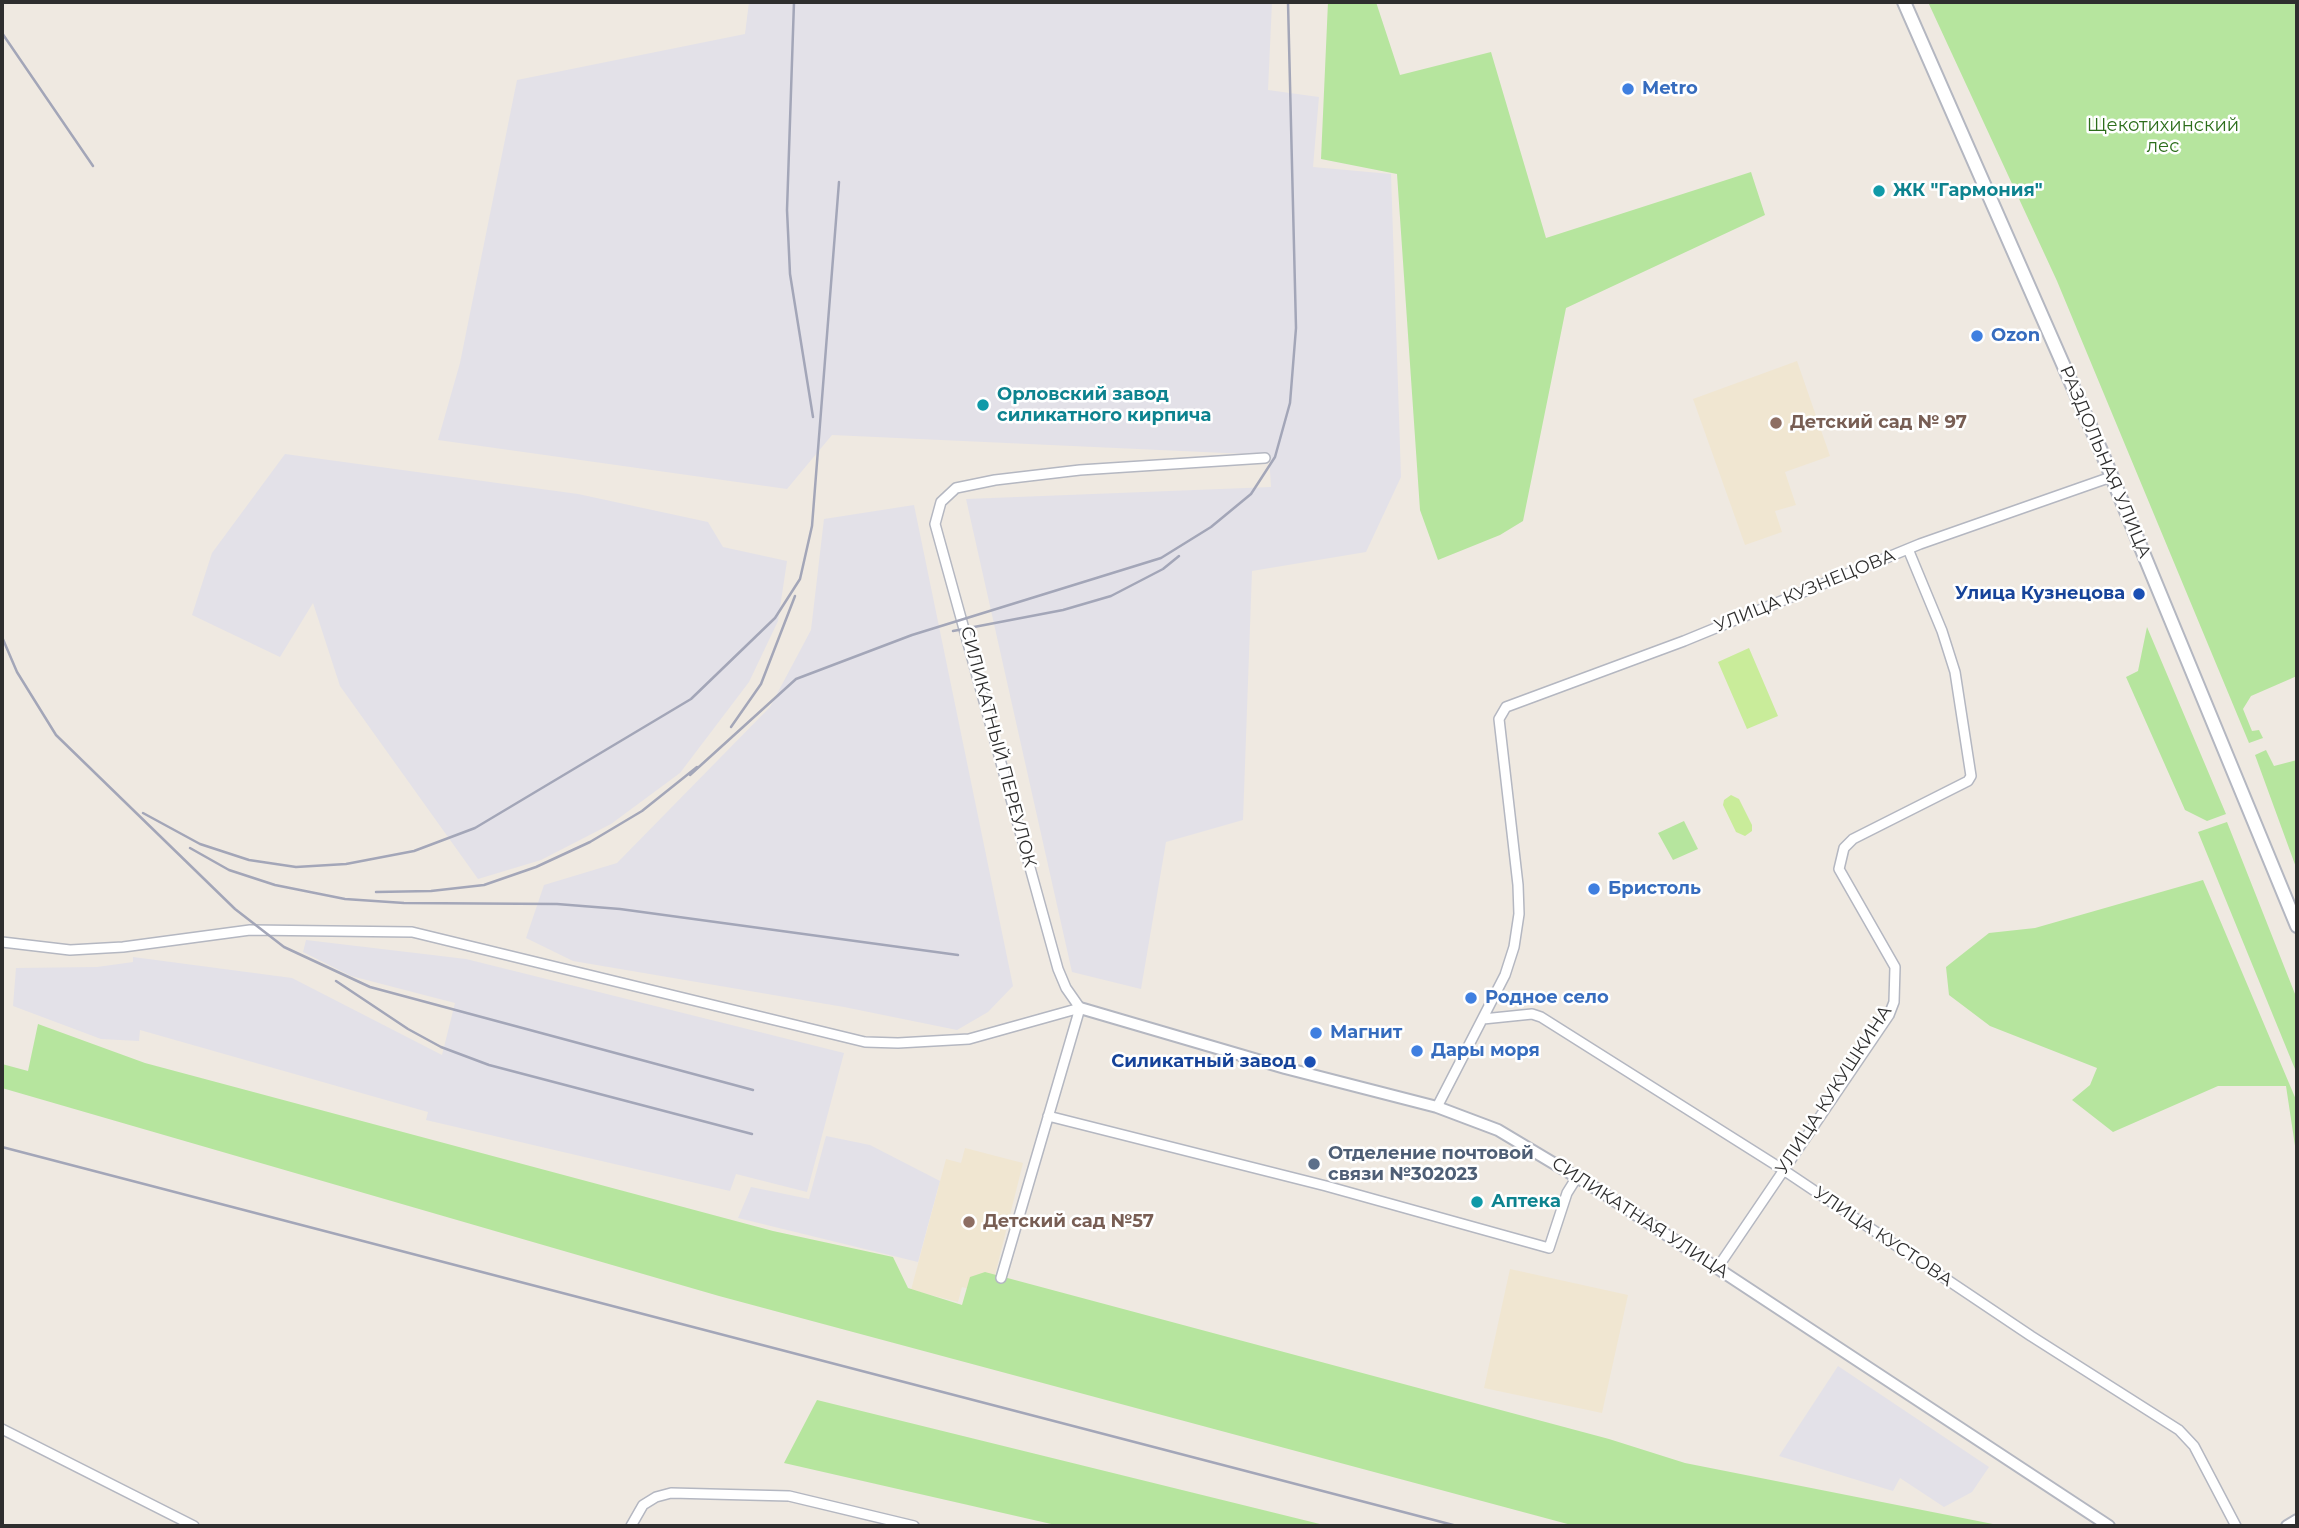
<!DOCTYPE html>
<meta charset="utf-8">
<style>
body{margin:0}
#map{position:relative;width:2299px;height:1528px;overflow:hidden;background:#efe9e1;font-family:Montserrat,sans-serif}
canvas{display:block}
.frame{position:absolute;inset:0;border:4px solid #2e2e2e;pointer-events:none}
</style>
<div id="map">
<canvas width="2299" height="1528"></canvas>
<div class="frame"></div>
</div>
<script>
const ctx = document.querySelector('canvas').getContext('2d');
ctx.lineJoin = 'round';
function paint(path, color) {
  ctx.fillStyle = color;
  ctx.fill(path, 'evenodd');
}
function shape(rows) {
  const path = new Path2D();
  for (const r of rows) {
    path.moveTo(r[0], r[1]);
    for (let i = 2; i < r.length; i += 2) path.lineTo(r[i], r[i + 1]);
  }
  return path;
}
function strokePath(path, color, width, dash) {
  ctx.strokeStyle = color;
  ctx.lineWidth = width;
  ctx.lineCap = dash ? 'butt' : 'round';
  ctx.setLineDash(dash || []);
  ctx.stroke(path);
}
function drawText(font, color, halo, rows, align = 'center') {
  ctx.font = font + ' Montserrat,sans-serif';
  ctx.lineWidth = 5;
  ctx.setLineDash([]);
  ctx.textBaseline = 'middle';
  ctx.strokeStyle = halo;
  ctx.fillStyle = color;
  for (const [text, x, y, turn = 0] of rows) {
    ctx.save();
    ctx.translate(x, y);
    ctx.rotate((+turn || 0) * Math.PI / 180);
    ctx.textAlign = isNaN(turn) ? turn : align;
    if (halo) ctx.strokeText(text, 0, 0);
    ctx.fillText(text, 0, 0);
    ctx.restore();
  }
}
paint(shape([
 [749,2,1272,2,1268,90,1319,97,1313,167,1391,174,1401,477,1366,552,1252,571,1243,820,1166,842,1141,989,1072,972,966,499,1271,487,1269,455,832,435,787,489,438,440,460,363,517,80,745,34],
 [285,454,578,494,708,522,723,547,787,561,778,621,749,682,680,773,611,824,541,860,478,879,340,686,313,603,280,657,192,615,212,553],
 [914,505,1013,986,988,1012,957,1030,844,1007,573,961,526,938,544,885,617,863,770,707,811,630,824,519],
 [306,940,466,959,844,1053,807,1192,736,1174,730,1191,426,1120,428,1112,140,1030,139,1041,101,1039,13,1006,16,968,97,967,133,962,133,957,292,978,442,1055,455,1003,351,976,303,952],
 [826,1136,870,1145,940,1181,918,1262,738,1218,751,1187,809,1199],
 [1838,1366,1989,1467,1972,1492,1944,1507,1900,1478,1893,1491,1779,1456]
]), '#e3e1e8');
paint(shape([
 [1797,361,1830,456,1785,472,1796,505,1775,511,1782,532,1745,545,1693,399],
 [965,1148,1023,1163,990,1295,962,1287,958,1302,911,1290,946,1159,961,1163],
 [1510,1269,1628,1295,1602,1413,1484,1388]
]), '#f0e6d1');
paint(shape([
 [1328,2,1376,2,1400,75,1491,52,1546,238,1751,172,1765,215,1566,308,1523,521,1500,535,1438,560,1420,510,1397,174,1321,159],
 [1928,2,2297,2,2297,676,2251,696,2243,709,2252,731,2259,730,2263,738,2249,743,2057,281],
 [2147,627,2226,814,2207,821,2185,810,2126,677,2138,671],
 [2266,750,2274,766,2297,760,2297,870,2255,755],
 [1684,821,1698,849,1673,860,1658,833],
 [2227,822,2297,999,2297,1074,2198,832],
 [2203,880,2297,1102,2297,1159,2286,1086,2218,1086,2113,1132,2072,1100,2090,1085,2097,1068,1990,1026,1949,995,1946,967,1989,933,2035,928],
 [38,1024,145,1063,773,1231,893,1257,908,1288,962,1305,970,1277,985,1272,1609,1439,1685,1463,2003,1526,1575,1526,719,1296,2,1088,2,1064,28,1071],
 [817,1400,1328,1526,1060,1526,784,1463]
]), '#b6e59e');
paint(shape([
 [1749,648,1778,716,1747,729,1718,662],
 [1731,795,1739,799,1752,825,1752,831,1745,836,1736,832,1723,805,1724,800]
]), '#c9ec9a');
const minor = shape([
 [2,942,70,950,123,947,250,930,412,932,865,1042,898,1043,969,1039,1080,1008],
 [1080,1008,1066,988,1058,969,935,524,941,502,956,488,995,480,1080,470,1265,458],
 [1483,1019,1532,1014,1541,1017,1782,1169,2031,1336,2179,1430,2194,1446,2236,1526],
 [1437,1107,1505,975,1514,947,1519,914,1518,885,1499,719,1506,707,1684,641,1920,544,2111,477],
 [1048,1116,1326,1186,1549,1248,1567,1193,1577,1177],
 [1718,1267,1889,1015,1894,1002,1895,967,1839,869,1844,848,1853,839,1968,781,1971,776,1955,672,1942,631,1908,549],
 [1001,1278,1080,1008],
 [2,1429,194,1526],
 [631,1526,643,1505,656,1497,671,1493,789,1496,914,1526]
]);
const tertiary = shape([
 [1080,1008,1285,1068,1437,1107,1498,1130,1600,1191,2109,1526],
 [2287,1526,2297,1520]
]);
const secondary = shape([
 [1904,2,2102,453,2297,926]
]);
strokePath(minor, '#b4b7c1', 12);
strokePath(tertiary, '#b4b7c1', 14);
strokePath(secondary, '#b4b7c1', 16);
strokePath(minor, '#fff', 9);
strokePath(tertiary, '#fff', 10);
strokePath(secondary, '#fff', 12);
strokePath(shape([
 [794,2,787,210,790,274,813,417],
 [2,33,93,166],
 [953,631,1063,610,1111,596,1163,569,1179,556],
 [2,637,17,672,56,735,235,909,284,947,370,987,753,1090],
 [731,727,761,684,795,596],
 [690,775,796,679,912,635,1161,558,1211,527,1251,494,1275,457,1290,403,1296,328,1288,2],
 [143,813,200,844,249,860,296,867,346,864,414,851,475,828,691,699,775,618,800,579,812,526,839,182],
 [190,848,229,870,275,885,345,899,404,903,557,904,620,909,958,955],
 [376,892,431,891,484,885,536,867,590,842,642,811,697,767],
 [336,981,408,1029,441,1047,489,1065,752,1134],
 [2,1147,1457,1526]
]), '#a3a6b8', 2.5);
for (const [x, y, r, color] of [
 [1628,89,7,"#3f7fe0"],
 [1879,191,7,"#0f9aa8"],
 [1977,336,7,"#3f7fe0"],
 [983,405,7,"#0f9aa8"],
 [1776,423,7,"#8d6e63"],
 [2139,594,7,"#1a4fb4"],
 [1594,889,7,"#3f7fe0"],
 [1471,998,7,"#3f7fe0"],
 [1316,1033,7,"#3f7fe0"],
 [1417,1051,7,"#3f7fe0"],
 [1310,1062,7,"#1a4fb4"],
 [1314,1164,7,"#5c6f8a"],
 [1477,1202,7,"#0f9aa8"],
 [969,1222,7,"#8d6e63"]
]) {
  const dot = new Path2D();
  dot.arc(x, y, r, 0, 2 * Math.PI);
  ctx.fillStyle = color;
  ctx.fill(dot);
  strokePath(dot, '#fff', 2.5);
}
drawText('bold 18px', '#366cbe', '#fff', [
 ["Metro",1642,89],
 ["Ozon",1991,336],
 ["Бристоль",1608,889],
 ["Родное село",1485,998],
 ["Магнит",1330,1033],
 ["Дары моря",1431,1051]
], 'left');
drawText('18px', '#2c6e1b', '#fff', [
 ["Щекотихинский",2163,126],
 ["лес",2163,147]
]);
drawText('bold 18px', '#0d838f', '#fff', [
 ["ЖК \"Гармония\"",1893,191],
 ["Орловский завод",997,395],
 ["силикатного кирпича",997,416],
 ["Аптека",1491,1202]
], 'left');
drawText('bold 18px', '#785e54', '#fff', [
 ["Детский сад № 97",1790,423],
 ["Детский сад №57",983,1222]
], 'left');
drawText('18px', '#2e2e2e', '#fff', [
 ["РАЗДОЛЬНАЯ УЛИЦА",2105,462,67],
 ["УЛИЦА КУЗНЕЦОВА",1805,591,-22],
 ["СИЛИКАТНЫЙ ПЕРЕУЛОК",998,747,75],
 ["УЛИЦА КУКУШКИНА",1834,1090,-57],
 ["СИЛИКАТНАЯ УЛИЦА",1640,1218,33],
 ["УЛИЦА КУСТОВА",1883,1237,34]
]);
drawText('bold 18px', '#164399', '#fff', [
 ["Улица Кузнецова",2125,594],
 ["Силикатный завод",1296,1062]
], 'right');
drawText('bold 18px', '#4e5e75', '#fff', [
 ["Отделение почтовой",1328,1154],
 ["связи №302023",1328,1175]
], 'left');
</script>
